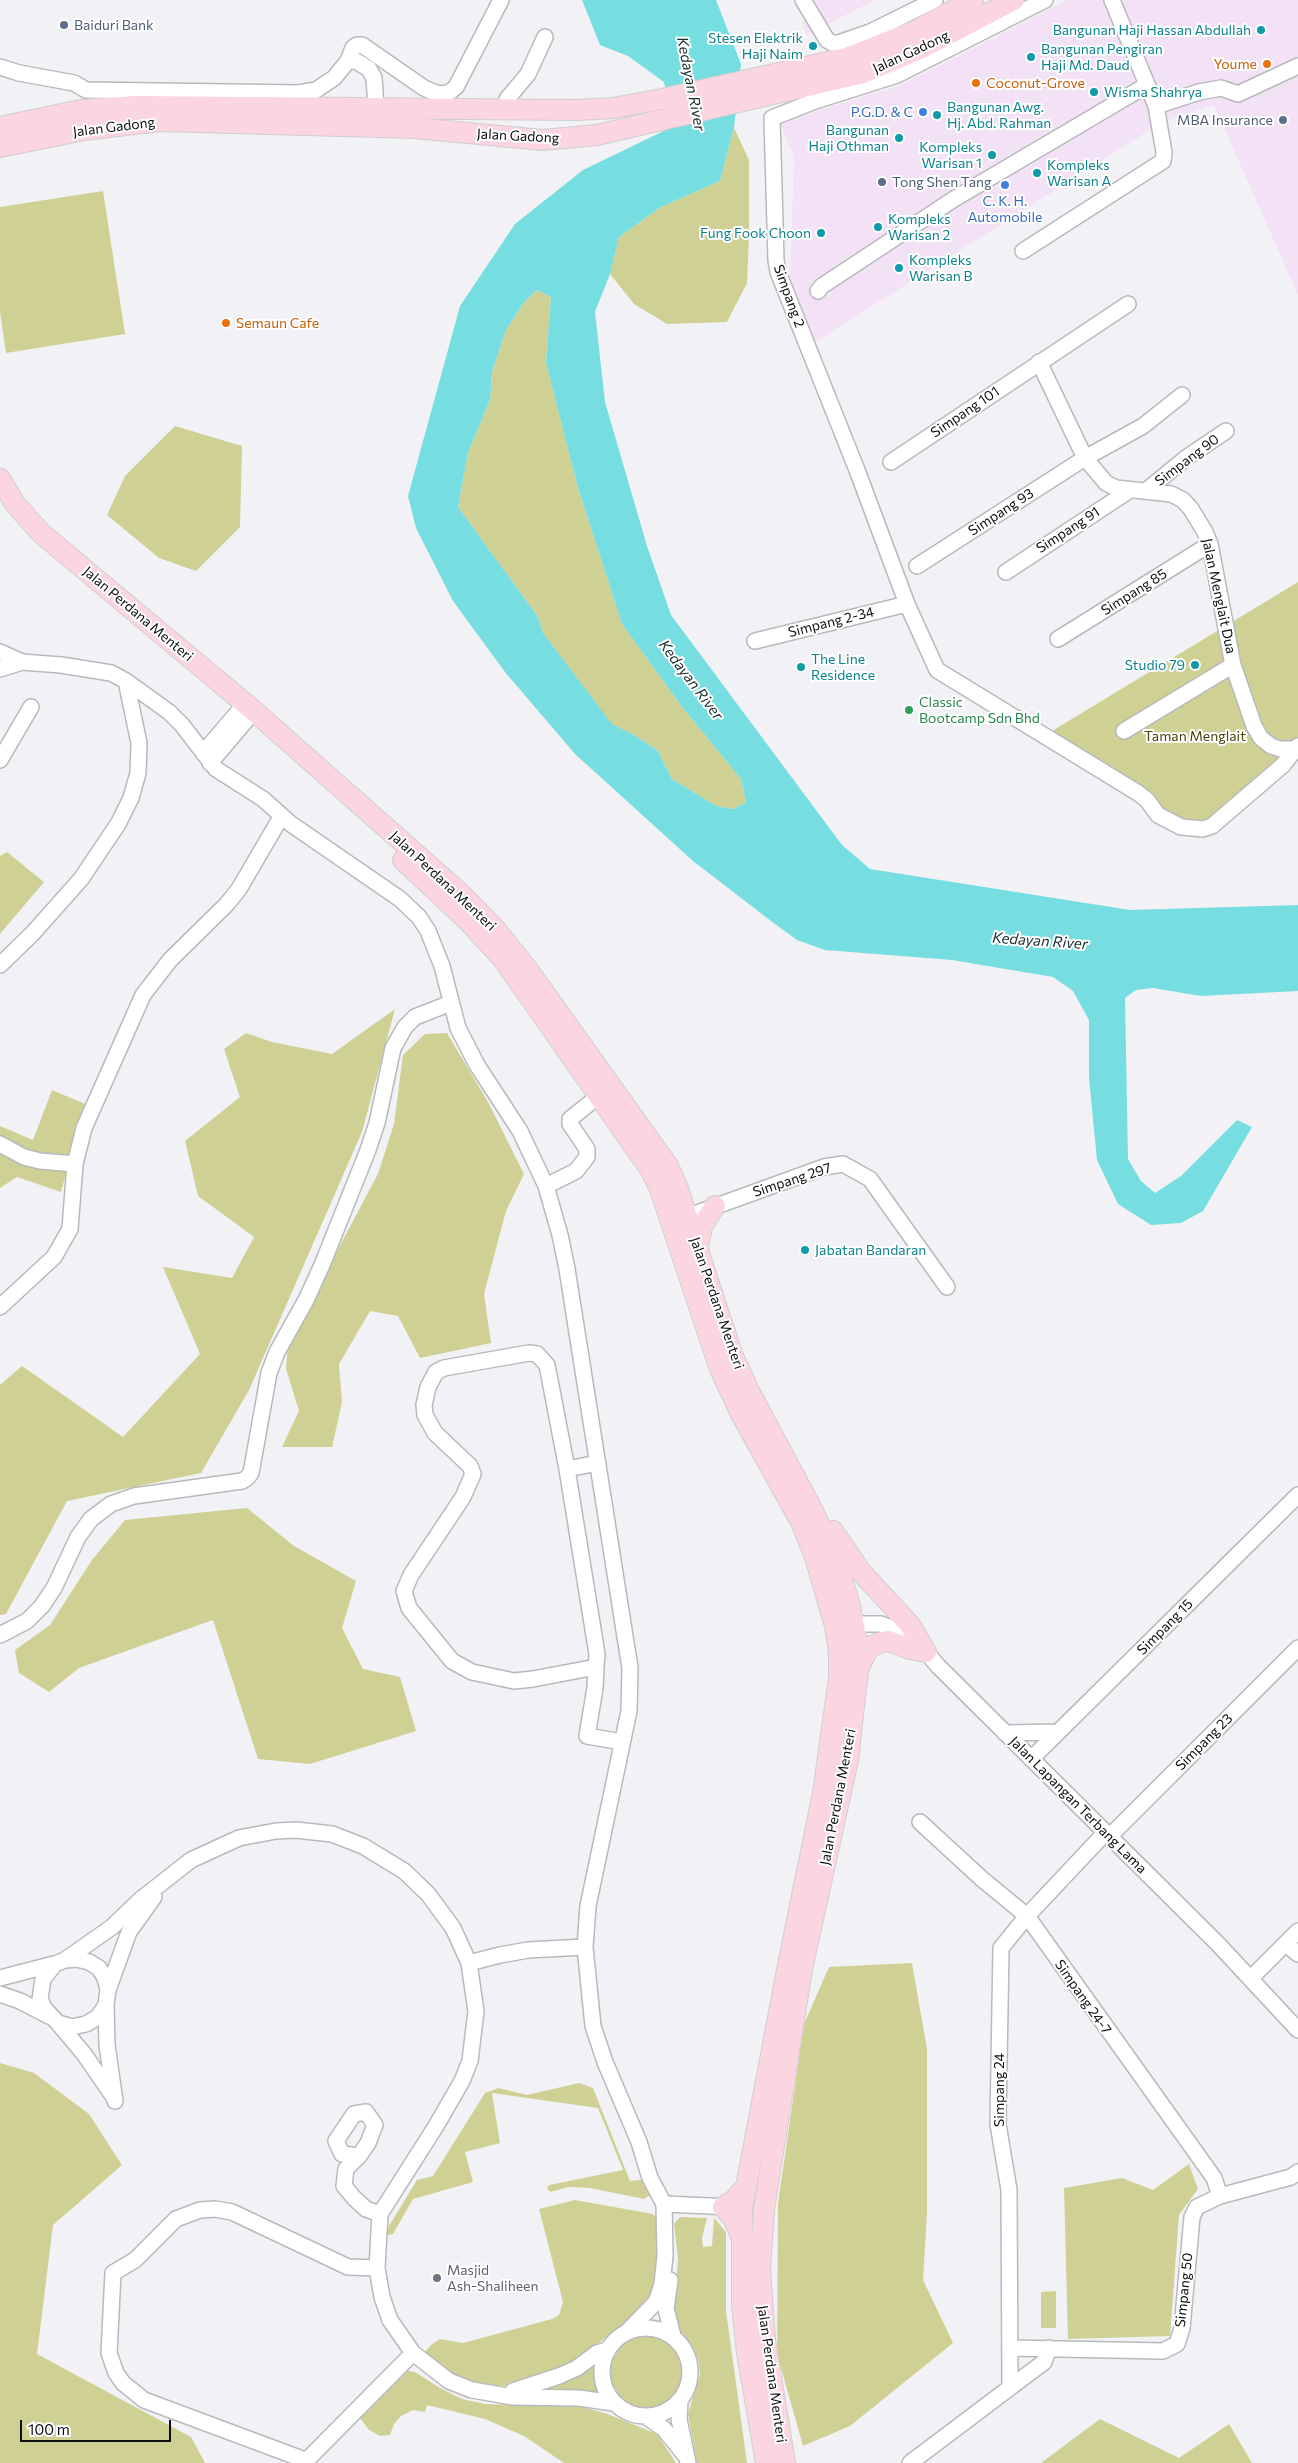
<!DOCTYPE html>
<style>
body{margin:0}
#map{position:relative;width:1298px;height:2463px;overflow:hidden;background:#f2f2f6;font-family:Commissioner,sans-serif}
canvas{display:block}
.scale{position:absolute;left:20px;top:2420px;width:151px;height:22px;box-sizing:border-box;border:2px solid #0d0e0f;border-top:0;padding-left:6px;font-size:15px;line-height:18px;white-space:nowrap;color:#0d0e0f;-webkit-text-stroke:4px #fff;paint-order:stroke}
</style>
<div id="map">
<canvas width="1298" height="2463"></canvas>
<div class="scale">100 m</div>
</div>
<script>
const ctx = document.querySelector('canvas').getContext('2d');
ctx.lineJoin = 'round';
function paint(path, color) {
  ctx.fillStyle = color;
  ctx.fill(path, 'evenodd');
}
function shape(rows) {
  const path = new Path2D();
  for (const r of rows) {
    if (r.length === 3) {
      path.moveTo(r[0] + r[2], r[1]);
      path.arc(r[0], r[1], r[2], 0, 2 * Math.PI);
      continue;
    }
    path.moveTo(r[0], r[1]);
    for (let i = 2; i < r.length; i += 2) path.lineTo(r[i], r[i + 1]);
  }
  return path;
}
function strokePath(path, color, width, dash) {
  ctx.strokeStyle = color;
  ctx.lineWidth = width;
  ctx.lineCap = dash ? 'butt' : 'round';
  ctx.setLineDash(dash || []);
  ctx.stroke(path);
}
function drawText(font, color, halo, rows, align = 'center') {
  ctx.font = font + ' Commissioner,sans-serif';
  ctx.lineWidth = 4;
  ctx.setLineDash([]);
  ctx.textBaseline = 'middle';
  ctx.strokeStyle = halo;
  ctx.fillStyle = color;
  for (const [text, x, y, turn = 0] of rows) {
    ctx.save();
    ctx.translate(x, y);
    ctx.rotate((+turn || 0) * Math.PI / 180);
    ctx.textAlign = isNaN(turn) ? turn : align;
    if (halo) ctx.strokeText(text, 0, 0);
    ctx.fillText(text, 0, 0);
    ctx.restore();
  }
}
paint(shape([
 [796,0,876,0,806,35,802,22,807,20],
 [1067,0,1298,0,1298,295,1214,105,1161,123,814,343,790,277,794,157,780,122,901,85]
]), '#f3e2f5');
paint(shape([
 [734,128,749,160,749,236,747,283,727,322,667,324,634,304,610,274,619,237,661,207,720,181],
 [103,191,125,334,6,353,0,312,0,207],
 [537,290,551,297,546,363,578,488,622,624,682,707,741,779,746,802,734,809,716,806,672,779,658,751,636,736,612,725,543,633,538,617,458,507,468,453,490,400,492,372,506,330,525,301],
 [175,426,242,446,240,527,196,571,159,558,107,515,125,476],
 [1298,582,1298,750,1203,833,1047,734],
 [7,852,44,882,0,934,0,856],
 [395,1009,362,1132,249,1390,201,1473,67,1501,6,1614,0,1615,0,1385,22,1366,123,1437,200,1354,163,1267,232,1278,254,1237,198,1196,185,1141,240,1097,224,1049,246,1033,272,1042,332,1054],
 [447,1033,488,1102,524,1174,506,1211,484,1294,491,1343,420,1358,398,1316,370,1311,339,1364,342,1402,332,1447,282,1447,299,1411,286,1369,288,1343,378,1174,394,1124,403,1055,425,1034],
 [52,1090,85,1104,61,1192,17,1177,0,1188,0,1126,33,1140],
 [247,1508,294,1546,356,1581,342,1628,363,1669,400,1677,416,1731,310,1764,258,1759,213,1620,79,1668,49,1692,19,1673,15,1650,50,1625,92,1560,125,1520],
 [912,1963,927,2049,927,2214,923,2280,953,2343,850,2426,803,2446,777,2354,778,2203,804,2024,829,1967],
 [0,2063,34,2073,89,2114,122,2165,53,2225,37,2354,191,2437,205,2463,0,2463],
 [579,2083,593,2088,630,2181,648,2179,650,2195,644,2199,590,2188,569,2187,550,2192,547,2188,549,2185,623,2170,598,2108,492,2093,500,2143,465,2152,473,2182,413,2199,393,2234,388,2235,387,2233,389,2226,417,2180,433,2176,485,2093,498,2088,527,2095],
 [1189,2164,1198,2189,1179,2215,1170,2336,1068,2339,1064,2188,1122,2178,1153,2190],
 [575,2200,653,2214,658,2220,658,2252,655,2286,651,2301,634,2319,624,2323,579,2359,527,2382,503,2386,484,2385,462,2378,444,2369,427,2355,425,2352,431,2345,440,2339,463,2343,552,2319,559,2315,563,2302,539,2209],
 [680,2217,707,2218,702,2238,703,2247,712,2246,714,2218,726,2232,726,2311,747,2463,697,2463,688,2414,700,2374,698,2359,688,2341,677,2329,674,2319,678,2259,674,2224],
 [1056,2291,1056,2328,1041,2328,1041,2292],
 [647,2372,38],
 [597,2360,596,2374,598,2388,603,2399,533,2392],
 [408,2371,415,2372,440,2388,462,2399,485,2404,581,2407,605,2413,657,2434,676,2463,564,2463,524,2436,485,2419,427,2405,425,2412,413,2410,401,2416,394,2424,390,2435,380,2436,369,2430,360,2418],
 [1100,2419,1179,2458,1229,2424,1252,2463,1041,2463]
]), '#ced193');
paint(shape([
 [582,0,716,0,741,64,734,128,720,181,661,207,619,237,610,274,595,312,605,402,647,546,671,615,842,845,870,869,1130,910,1298,905,1298,991,1201,996,1153,988,1136,990,1125,998,1128,1159,1141,1181,1155,1193,1181,1176,1237,1120,1252,1127,1203,1211,1181,1223,1151,1225,1118,1204,1097,1160,1089,1078,1089,1020,1073,991,1053,977,952,960,825,950,797,940,771,921,693,861,575,754,505,672,453,601,416,528,408,496,460,306,515,224,583,170,674,126,664,82,628,56,600,45],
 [537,290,551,297,546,363,578,488,622,624,682,707,741,779,746,802,734,809,716,806,672,779,658,751,636,736,612,724,543,633,538,617,458,507,468,453,490,400,492,372,506,330,525,301]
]), '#76dde1');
const minor = shape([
 [803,0,827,40,832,43,838,43,870,32,935,0],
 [1045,0,897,75,815,101,772,118,776,260,778,272,857,470,907,604,937,670,1138,793,1147,800,1158,815,1181,827,1203,829,1212,826,1283,765,1298,746],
 [348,61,353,48,357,45,362,45,424,88,436,93,445,94,451,91,456,87,501,0],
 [0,67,19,73,74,83,86,90,298,93,316,90,334,78,348,61,356,61,369,69,374,78,376,107],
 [1156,106,1199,92,1221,88,1238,94,1298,66],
 [506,109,507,99,528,74,545,37],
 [1023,251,1163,161,1164,152,1156,106,1112,0],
 [818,291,822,286,954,199,1147,85],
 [1039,362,1085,458,1106,483,1116,488,1171,494,1183,500,1191,509,1205,532,1210,544,1233,665,1254,726,1261,738,1271,746,1280,749,1295,749],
 [891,462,1128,304],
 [1147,490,1186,458,1226,431],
 [917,566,1085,458,1143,426,1182,395],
 [1006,572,1130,490],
 [1058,639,1210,544],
 [755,641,907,604],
 [0,652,22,662],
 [0,669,22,662,61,665,111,673,126,681,169,712,182,725,216,769,263,799,291,824,400,899,419,917,428,931,442,966,458,1028,477,1065,520,1131,546,1186,560,1235,567,1269,630,1668,629,1711,588,1906,585,1947,593,2026,605,2062,639,2142,650,2178,664,2204,665,2256,662,2284,656,2302,628,2331],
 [1124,731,1233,665],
 [203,753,245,704],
 [0,760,31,707],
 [210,763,254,711],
 [0,965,33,933,81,879,118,824,131,798,138,773,139,743,126,681],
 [0,1144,24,1157,40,1161,75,1164],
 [546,1186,576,1171,587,1157,587,1149,570,1124,570,1119,600,1095],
 [678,1220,824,1167,843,1164,870,1179,947,1287],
 [0,1307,54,1257,70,1229,75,1164,84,1128,143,995,170,960,227,904,239,889,281,817],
 [567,1469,598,1463],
 [844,1624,881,1624,901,1632,926,1652,938,1666,1218,1944,1298,2030],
 [0,1635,27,1621,42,1606,54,1588,78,1537,91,1519,111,1504,134,1496,242,1481,247,1478,251,1473,269,1373,277,1352,306,1300,322,1265,368,1150,377,1123,393,1048,405,1027,415,1017,451,1003],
 [596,1667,533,1679,514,1681,472,1672,452,1661,409,1608,404,1591,411,1575,463,1497,473,1474,470,1466,435,1433,425,1415,424,1405,428,1387,436,1372,444,1368,529,1353,537,1354,547,1365,567,1469,597,1654,596,1667,595,1688,587,1736,622,1742],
 [1005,1733,1058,1732],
 [1031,1759,1298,1495],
 [920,1822,982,1879,1027,1916,1214,2178,1220,2196],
 [1110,1836,1298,1648],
 [1286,1944,1298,1954],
 [65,1960,112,1927,140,1900,191,1860,239,1838,276,1831,296,1830,332,1834,363,1846,404,1871,428,1894,453,1928,469,1963,476,2011,470,2061,462,2081,436,2126,380,2214,377,2268,382,2297,390,2320,413,2353,449,2381,472,2390,513,2397,579,2398,613,2403],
 [469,1963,500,1955,528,1950,585,1947],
 [0,1978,54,1964],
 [1251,1978,1298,1931],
 [108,1990,129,1932,154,1897],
 [0,1994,20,2001,49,2016],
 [106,2005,98,2017,86,2024,72,2027,58,2023,44,2008,40,1999,43,1979,55,1964,65,1960,77,1959,89,1962,99,1968,105,1978,108,1990,106,2005,107,2045,115,2101],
 [58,2023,84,2054,115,2099],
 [359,2156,342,2154,336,2141,354,2114,366,2112,375,2125,368,2143,359,2156,346,2169,344,2186,355,2199,366,2209,380,2214],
 [664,2204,733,2207],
 [670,2280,666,2309,673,2336],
 [646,2372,44],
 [1010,2348,1163,2351,1177,2344,1182,2328,1192,2217,1197,2207,1220,2196,1291,2177,1298,2172],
 [1010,2387,1009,2190,998,2124,1001,1948,1027,1916,1106,1832],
 [513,2391,559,2376,577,2368,597,2353,607,2350],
 [680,2401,679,2419,688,2463],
 [647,2417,664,2429,684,2454],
 [305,2460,144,2400,123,2383,116,2373,109,2353,113,2273,135,2260,176,2219,200,2210,215,2209,232,2212,348,2267,377,2268],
 [304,2463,413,2353],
 [910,2463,1044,2362,1049,2348]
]);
const major = shape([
 [0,127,81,110,135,106,577,110,613,108,662,99,846,58,915,31,973,0],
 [0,147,84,130,160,121,415,128,542,140,597,135,863,73,924,47,1014,0],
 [0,479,15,504,41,533,254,711,460,893,497,931,528,970,668,1166,677,1186,732,1354,750,1393,813,1511,837,1563,849,1602,857,1642,858,1670,848,1760,802,1969,764,2209,760,2269,765,2340,785,2463],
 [403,860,469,922,503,959,650,1169,660,1189,720,1369,742,1416,802,1524,815,1557,835,1626,839,1652,839,1678,823,1793,788,1965,742,2208,742,2305,747,2353,766,2463],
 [698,1248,702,1226,715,1206],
 [833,1531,861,1572,910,1625,926,1652],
 [858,1669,869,1647,882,1642,888,1641,910,1649,926,1652],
 [741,2236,733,2218,723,2207,733,2201,746,2187]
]);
strokePath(minor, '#b8b9bc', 18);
strokePath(major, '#cfcfcf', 22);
strokePath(minor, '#fff', 15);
strokePath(major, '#fbd5df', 20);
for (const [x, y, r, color] of [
 [64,25,5,"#5c6f8a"],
 [1261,30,5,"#0f9aa8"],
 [813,46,5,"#0f9aa8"],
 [1031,57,5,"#0f9aa8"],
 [1267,64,5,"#e8710a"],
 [976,83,5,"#e8710a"],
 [1094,92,5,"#0f9aa8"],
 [923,112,5,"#3f7fe0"],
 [937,115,5,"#0f9aa8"],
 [1283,120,5,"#5c6f8a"],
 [899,138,5,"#0f9aa8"],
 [992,155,5,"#0f9aa8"],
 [1037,173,5,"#0f9aa8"],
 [882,182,5,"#5c6f8a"],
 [1005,185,5,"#3f7fe0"],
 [878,227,5,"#0f9aa8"],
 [821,233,5,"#0f9aa8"],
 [899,268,5,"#0f9aa8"],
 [226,323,5,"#e8710a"],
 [1195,665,5,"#0f9aa8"],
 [801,667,5,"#0f9aa8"],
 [909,710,5,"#2e9e5b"],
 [805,1250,5,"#0f9aa8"],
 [437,2278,5,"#6b7280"]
]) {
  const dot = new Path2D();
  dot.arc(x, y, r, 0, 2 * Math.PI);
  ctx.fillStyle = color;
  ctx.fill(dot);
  strokePath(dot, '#fff', 2);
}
drawText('14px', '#4e5e75', '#fff', [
 ["Baiduri Bank",74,25],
 ["MBA Insurance",1273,120,"right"],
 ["Tong Shen Tang",892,182]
], 'left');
drawText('14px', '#0d838f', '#fff', [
 ["Bangunan Haji Hassan Abdullah",1251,30,"right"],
 ["Stesen Elektrik",803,38,"right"],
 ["Haji Naim",803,54,"right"],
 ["Bangunan Pengiran",1041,49],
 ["Haji Md. Daud",1041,65],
 ["Wisma Shahrya",1104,92],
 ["Bangunan Awg.",947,107],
 ["Hj. Abd. Rahman",947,123],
 ["Bangunan",889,130,"right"],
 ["Haji Othman",889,146,"right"],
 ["Kompleks",982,147,"right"],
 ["Warisan 1",982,163,"right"],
 ["Kompleks",1047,165],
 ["Warisan A",1047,181],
 ["Kompleks",888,219],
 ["Warisan 2",888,235],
 ["Fung Fook Choon",811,233,"right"],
 ["Kompleks",909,260],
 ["Warisan B",909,276],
 ["The Line",811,659],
 ["Residence",811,675],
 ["Studio 79",1185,665,"right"],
 ["Jabatan Bandaran",815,1250]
], 'left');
drawText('14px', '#0d0e0f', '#fff', [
 ["Jalan Gadong",911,52,-25],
 ["Jalan Gadong",114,127,-7],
 ["Jalan Gadong",518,136,3],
 ["Simpang 2",789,296,70],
 ["Simpang 101",965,412,-34],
 ["Simpang 90",1187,460,-37],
 ["Simpang 93",1001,512,-33],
 ["Simpang 91",1068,530,-33],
 ["Simpang 85",1134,592,-32],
 ["Jalan Menglait Dua",1219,596,78],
 ["Jalan Perdana Menteri",138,614,40],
 ["Simpang 2-34",831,622,-14],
 ["Jalan Perdana Menteri",443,881,43],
 ["Simpang 297",792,1180,-18],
 ["Jalan Perdana Menteri",717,1303,71],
 ["Simpang 15",1165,1627,-45],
 ["Simpang 23",1204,1742,-45],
 ["Jalan Perdana Menteri",838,1797,-79],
 ["Jalan Lapangan Terbang Lama",1078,1805,45],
 ["Simpang 24-7",1083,1997,55],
 ["Simpang 24",999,2090,-90],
 ["Simpang 50",1184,2290,-84],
 ["Jalan Perdana Menteri",772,2374,82]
]);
drawText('14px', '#c56008', '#fff', [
 ["Youme",1257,64,"right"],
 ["Coconut-Grove",986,83],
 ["Semaun Cafe",236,323]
], 'left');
drawText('14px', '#366cbe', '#fff', [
 ["P.G.D. & C",913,112],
 ["C. K. H.",1005,201,"center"],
 ["Automobile",1005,217,"center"]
], 'right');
drawText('14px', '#27864d', '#fff', [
 ["Classic",919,702],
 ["Bootcamp Sdn Bhd",919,718]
], 'left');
drawText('14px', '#45450b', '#fff', [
 ["Taman Menglait",1195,736]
]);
drawText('14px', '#5b616d', '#fff', [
 ["Masjid",447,2270],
 ["Ash-Shaliheen",447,2286]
], 'left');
drawText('italic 15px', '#1a2e2e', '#fff', [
 ["Kedayan River",691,84,79],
 ["Kedayan River",691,680,53],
 ["Kedayan River",1040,941,4]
]);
</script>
